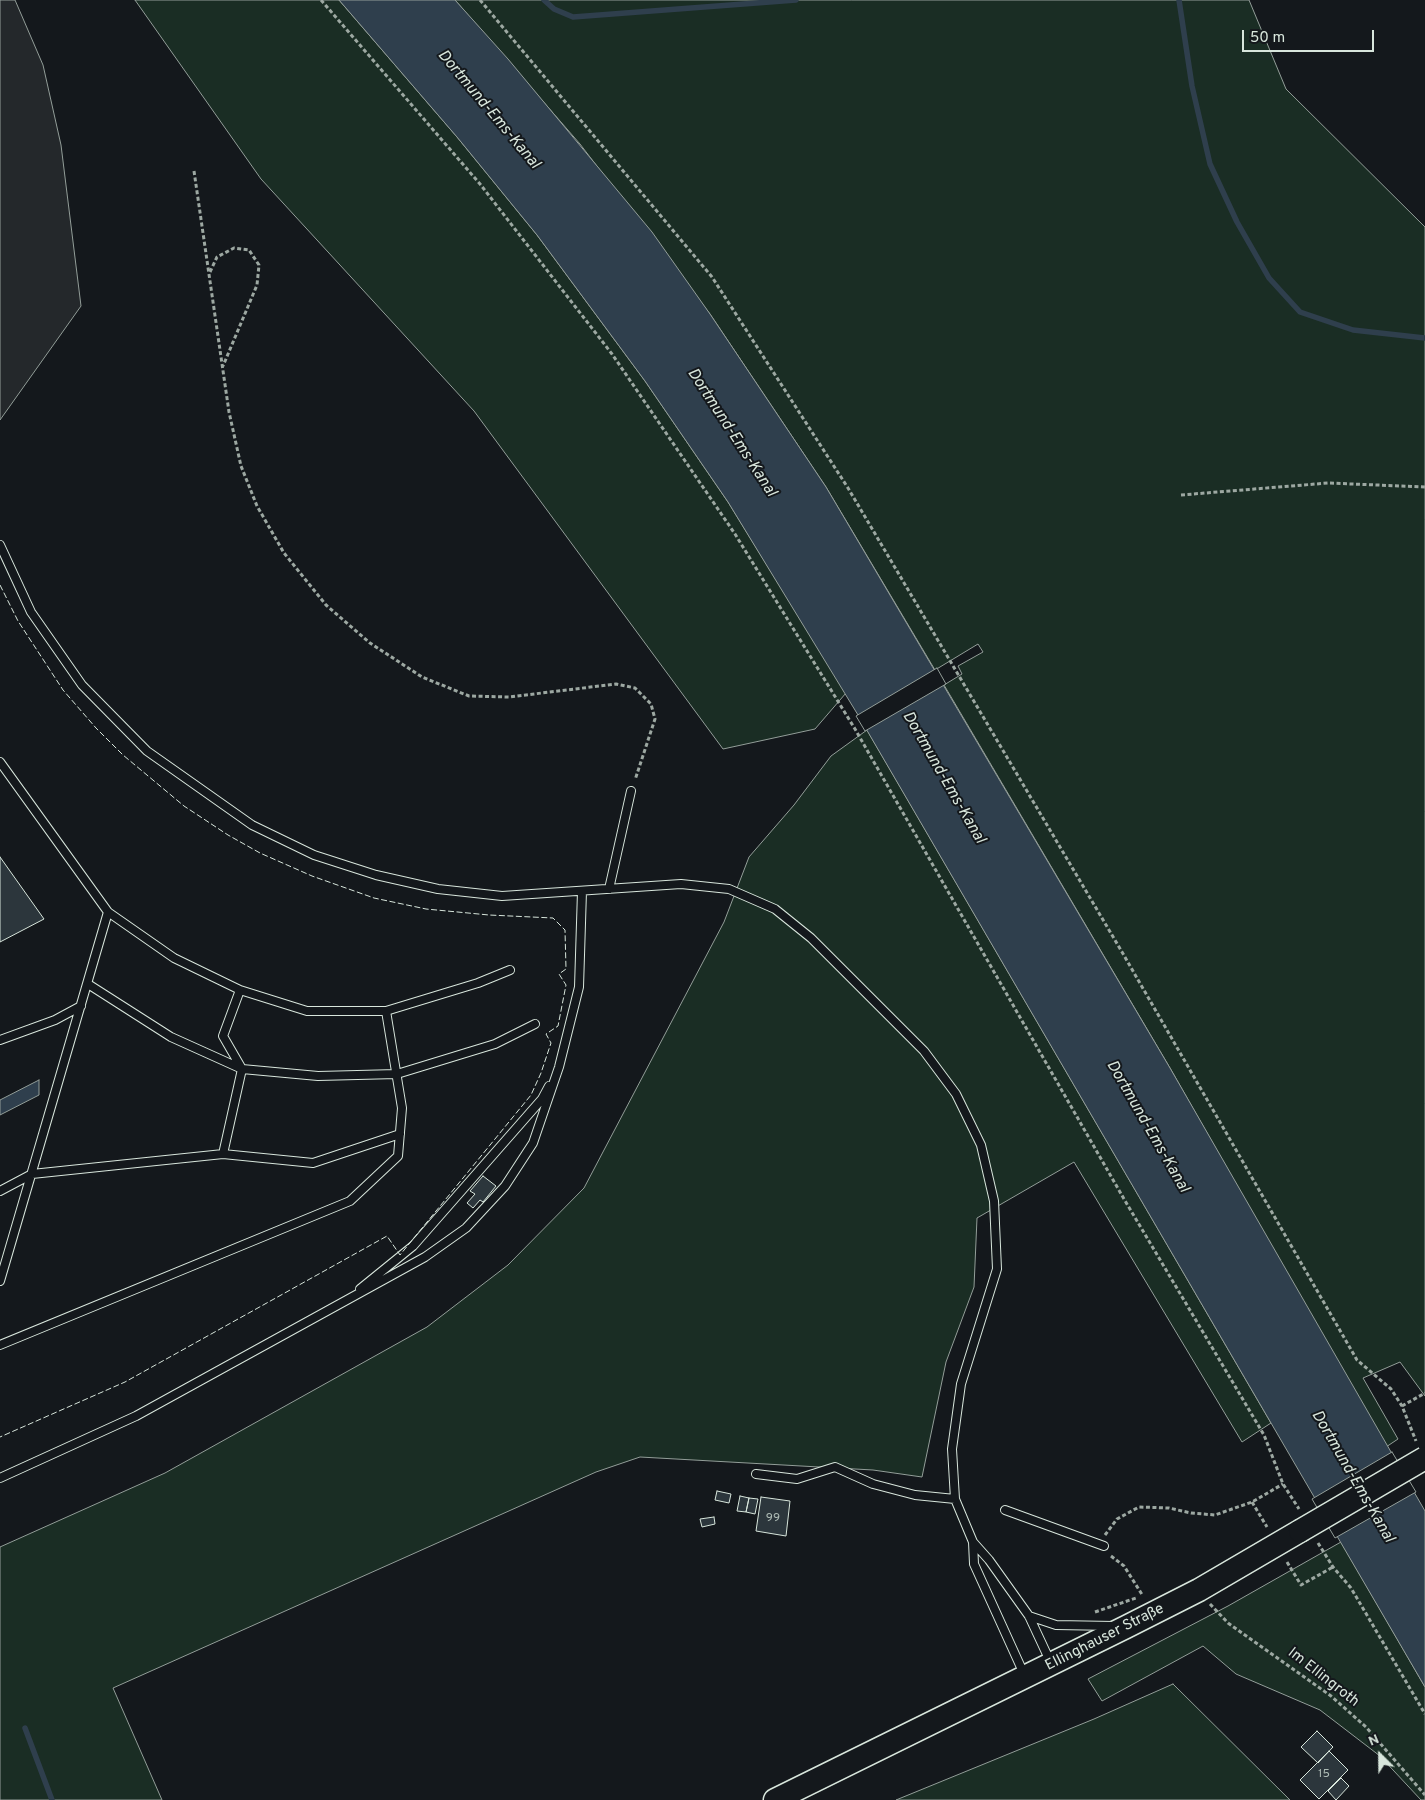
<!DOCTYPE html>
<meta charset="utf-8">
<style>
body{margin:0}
#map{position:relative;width:1425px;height:1800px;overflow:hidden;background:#14181c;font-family:Overpass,sans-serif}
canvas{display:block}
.north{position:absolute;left:1355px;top:1730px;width:50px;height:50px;-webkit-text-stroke:4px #14181c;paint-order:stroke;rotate:337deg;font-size:14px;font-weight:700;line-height:20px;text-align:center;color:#d8e6dc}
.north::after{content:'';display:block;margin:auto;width:18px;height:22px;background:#d8e6dc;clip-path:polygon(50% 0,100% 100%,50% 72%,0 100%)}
.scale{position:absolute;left:1242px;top:30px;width:132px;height:22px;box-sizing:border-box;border:2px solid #d8e6dc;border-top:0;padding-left:6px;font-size:15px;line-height:18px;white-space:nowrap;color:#d8e6dc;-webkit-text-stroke:4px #14181c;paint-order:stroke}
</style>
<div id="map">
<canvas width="1425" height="1800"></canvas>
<div class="north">N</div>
<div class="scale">50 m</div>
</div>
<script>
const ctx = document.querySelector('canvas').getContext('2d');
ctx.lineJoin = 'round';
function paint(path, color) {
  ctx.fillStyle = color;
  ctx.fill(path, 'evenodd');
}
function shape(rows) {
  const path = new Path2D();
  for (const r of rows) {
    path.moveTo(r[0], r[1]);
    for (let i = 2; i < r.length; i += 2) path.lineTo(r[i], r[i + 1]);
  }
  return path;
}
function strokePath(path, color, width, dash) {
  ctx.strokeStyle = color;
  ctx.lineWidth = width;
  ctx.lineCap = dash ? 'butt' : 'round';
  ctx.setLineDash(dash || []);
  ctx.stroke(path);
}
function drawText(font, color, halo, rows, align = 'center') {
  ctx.font = font + ' Overpass,sans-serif';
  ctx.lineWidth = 4;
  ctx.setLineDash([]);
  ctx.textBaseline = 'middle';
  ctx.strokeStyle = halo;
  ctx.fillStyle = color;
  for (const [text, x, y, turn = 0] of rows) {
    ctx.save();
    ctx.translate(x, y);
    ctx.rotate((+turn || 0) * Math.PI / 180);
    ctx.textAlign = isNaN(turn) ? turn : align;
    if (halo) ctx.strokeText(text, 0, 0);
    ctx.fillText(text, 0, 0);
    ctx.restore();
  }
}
const green = shape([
 [135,0,339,0,457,137,537,235,645,381,728,502,846,693,815,729,723,749,474,411,261,179,135,0],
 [455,0,1249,0,1286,89,1425,227,1425,1396,1400,1362,1363,1378,1398,1439,1386,1447,1170,1068,944,685,962,674,958,666,983,652,978,644,935,670,826,487,710,314,580,144,455,0],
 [867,730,1271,1423,1242,1442,1074,1162,977,1218,974,1287,946,1362,922,1477,873,1470,640,1457,596,1472,113,1688,162,1800,0,1800,0,1547,165,1473,427,1327,508,1265,584,1188,724,922,749,857,794,805,831,756,867,730],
 [1341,1542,1425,1687,1425,1800,1421,1800,1380,1756,1320,1710,1236,1674,1203,1646,1102,1701,1088,1679,1228,1606,1341,1542],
 [1173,1684,1290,1800,896,1800,1094,1719,1173,1684]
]);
paint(green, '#1a2d24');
strokePath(green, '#939e99', 1);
const parking = shape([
 [0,0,15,0,43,65,61,145,81,306,0,420,0,0]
]);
paint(parking, '#24282b');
strokePath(parking, '#939e99', 1);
const water = shape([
 [339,0,455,0,508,59,652,232,710,314,826,487,1170,1068,1425,1511,1425,1687,858,715,728,502,645,381,537,235,457,137,339,0],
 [39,1080,39,1095,0,1115,0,1100,39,1080]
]);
paint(water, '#2f3f4d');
strokePath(water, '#939e99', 1);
const pier = shape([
 [937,668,946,684,865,731,856,716,937,668],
 [1392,1452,1416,1492,1335,1538,1312,1499,1392,1452]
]);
paint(pier, '#14181c');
strokePath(pier, '#939e99', 1);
strokePath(shape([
 [544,0,554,9,573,17,796,0],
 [1179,0,1192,86,1210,164,1237,222,1269,278,1300,312,1353,330,1425,338],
 [25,1728,52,1800]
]), '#2f3f4d', 5.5);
const building = shape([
 [0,857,44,919,0,942,0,857],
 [483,1176,496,1186,483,1202,480,1200,473,1208,467,1203,475,1194,470,1191,483,1176],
 [717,1491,731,1494,729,1503,715,1500,717,1491],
 [740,1496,749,1498,746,1512,737,1511,740,1496],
 [761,1497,790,1501,786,1536,756,1531,761,1497],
 [749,1498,758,1499,755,1514,746,1512,749,1498],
 [714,1517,715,1524,702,1527,700,1519,714,1517],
 [1317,1731,1333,1747,1318,1763,1301,1747,1317,1731],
 [1329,1751,1348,1770,1319,1799,1300,1780,1329,1751],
 [1341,1778,1349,1786,1336,1800,1328,1791,1341,1778]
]);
paint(building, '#2c363c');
strokePath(building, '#d8e6dc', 1);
const service = shape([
 [0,545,31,612,82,685,147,751,252,825,314,855,376,875,438,889,502,896,681,884,729,889,775,909,811,938,924,1051,956,1094,981,1145,994,1201,997,1269,961,1384,952,1449,955,1499,973,1542,989,1560,1029,1616,1050,1661],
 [0,762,108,912,174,958,240,990,307,1011,386,1011,478,983,510,970],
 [609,889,631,791],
 [88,984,171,1037,242,1069,318,1076,397,1074,495,1044,535,1024],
 [0,1040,55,1020,81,1006],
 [223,1154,242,1069,223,1036,240,990],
 [0,1191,32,1174,223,1154,313,1163,400,1134],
 [0,1281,108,912],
 [360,1289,413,1246,542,1099,549,1086],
 [0,1345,350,1201,398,1156,402,1108,386,1011],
 [756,1474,797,1479,835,1467,873,1484,915,1495,955,1499],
 [0,1478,136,1416,425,1257,466,1228,505,1186,533,1143,559,1067,579,987,582,891],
 [1005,1510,1104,1546],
 [973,1542,974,1564,1024,1674],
 [1029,1616,1056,1625,1114,1626]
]);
const secondary = shape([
 [775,1800,1126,1627,1199,1590,1300,1531]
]);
strokePath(service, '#d8e6dc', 10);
strokePath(secondary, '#d8e6dc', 25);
strokePath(shape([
 [321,0,480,184,612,354,735,534,855,729,1124,1199,1264,1435,1283,1484,1299,1509],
 [480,0,712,277,848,488,1122,952,1357,1360,1391,1389,1402,1406,1416,1441],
 [194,171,229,412,241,466,257,506,284,553,326,605,370,643,422,677,469,696,509,697,616,684,635,688,651,704,655,719,635,780],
 [210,272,217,257,234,248,249,250,259,265,257,285,223,366],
 [1181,495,1328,483,1425,487],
 [1402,1406,1425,1393],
 [1252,1502,1267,1527],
 [1105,1535,1117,1519,1139,1507,1169,1508,1191,1513,1215,1515,1252,1502,1283,1484],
 [1318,1543,1333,1567,1351,1588,1425,1714],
 [1111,1556,1124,1566,1143,1596],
 [1287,1562,1301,1585,1333,1567],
 [1210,1604,1228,1623,1331,1696,1366,1727,1425,1795],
 [1095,1612,1136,1598]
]), '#9da8a2', 3, [4, 2.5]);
strokePath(service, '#14181c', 8);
strokePath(secondary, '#14181c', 22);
const secondaryBridge = shape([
 [1300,1531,1425,1458]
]);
strokePath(secondaryBridge, '#d8e6dc', 25, []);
strokePath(secondaryBridge, '#14181c', 22);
strokePath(shape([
 [0,585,18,621,63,690,96,728,123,755,184,806,228,835,260,853,312,876,374,898,426,909,489,915,553,918,565,930,566,969,559,974,566,985,558,1026,546,1034,551,1043,541,1073,531,1095,400,1255,387,1236,125,1382,0,1437]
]), '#d8e6dc', 1, [6, 2.5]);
drawText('12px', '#adbab4', null, [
 ["99",773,1519],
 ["15",1324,1775]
]);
drawText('15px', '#d8e6dc', '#14181c', [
 ["Ellinghauser Straße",1105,1638,-27],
 ["Im Ellingroth",1323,1678,38]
]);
drawText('italic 16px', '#d8e6dc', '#14181c', [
 ["Dortmund-Ems-Kanal",488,110,50],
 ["Dortmund-Ems-Kanal",731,433,57],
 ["Dortmund-Ems-Kanal",943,778,60],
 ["Dortmund-Ems-Kanal",1147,1127,60],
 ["Dortmund-Ems-Kanal",1352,1477,60]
]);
</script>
